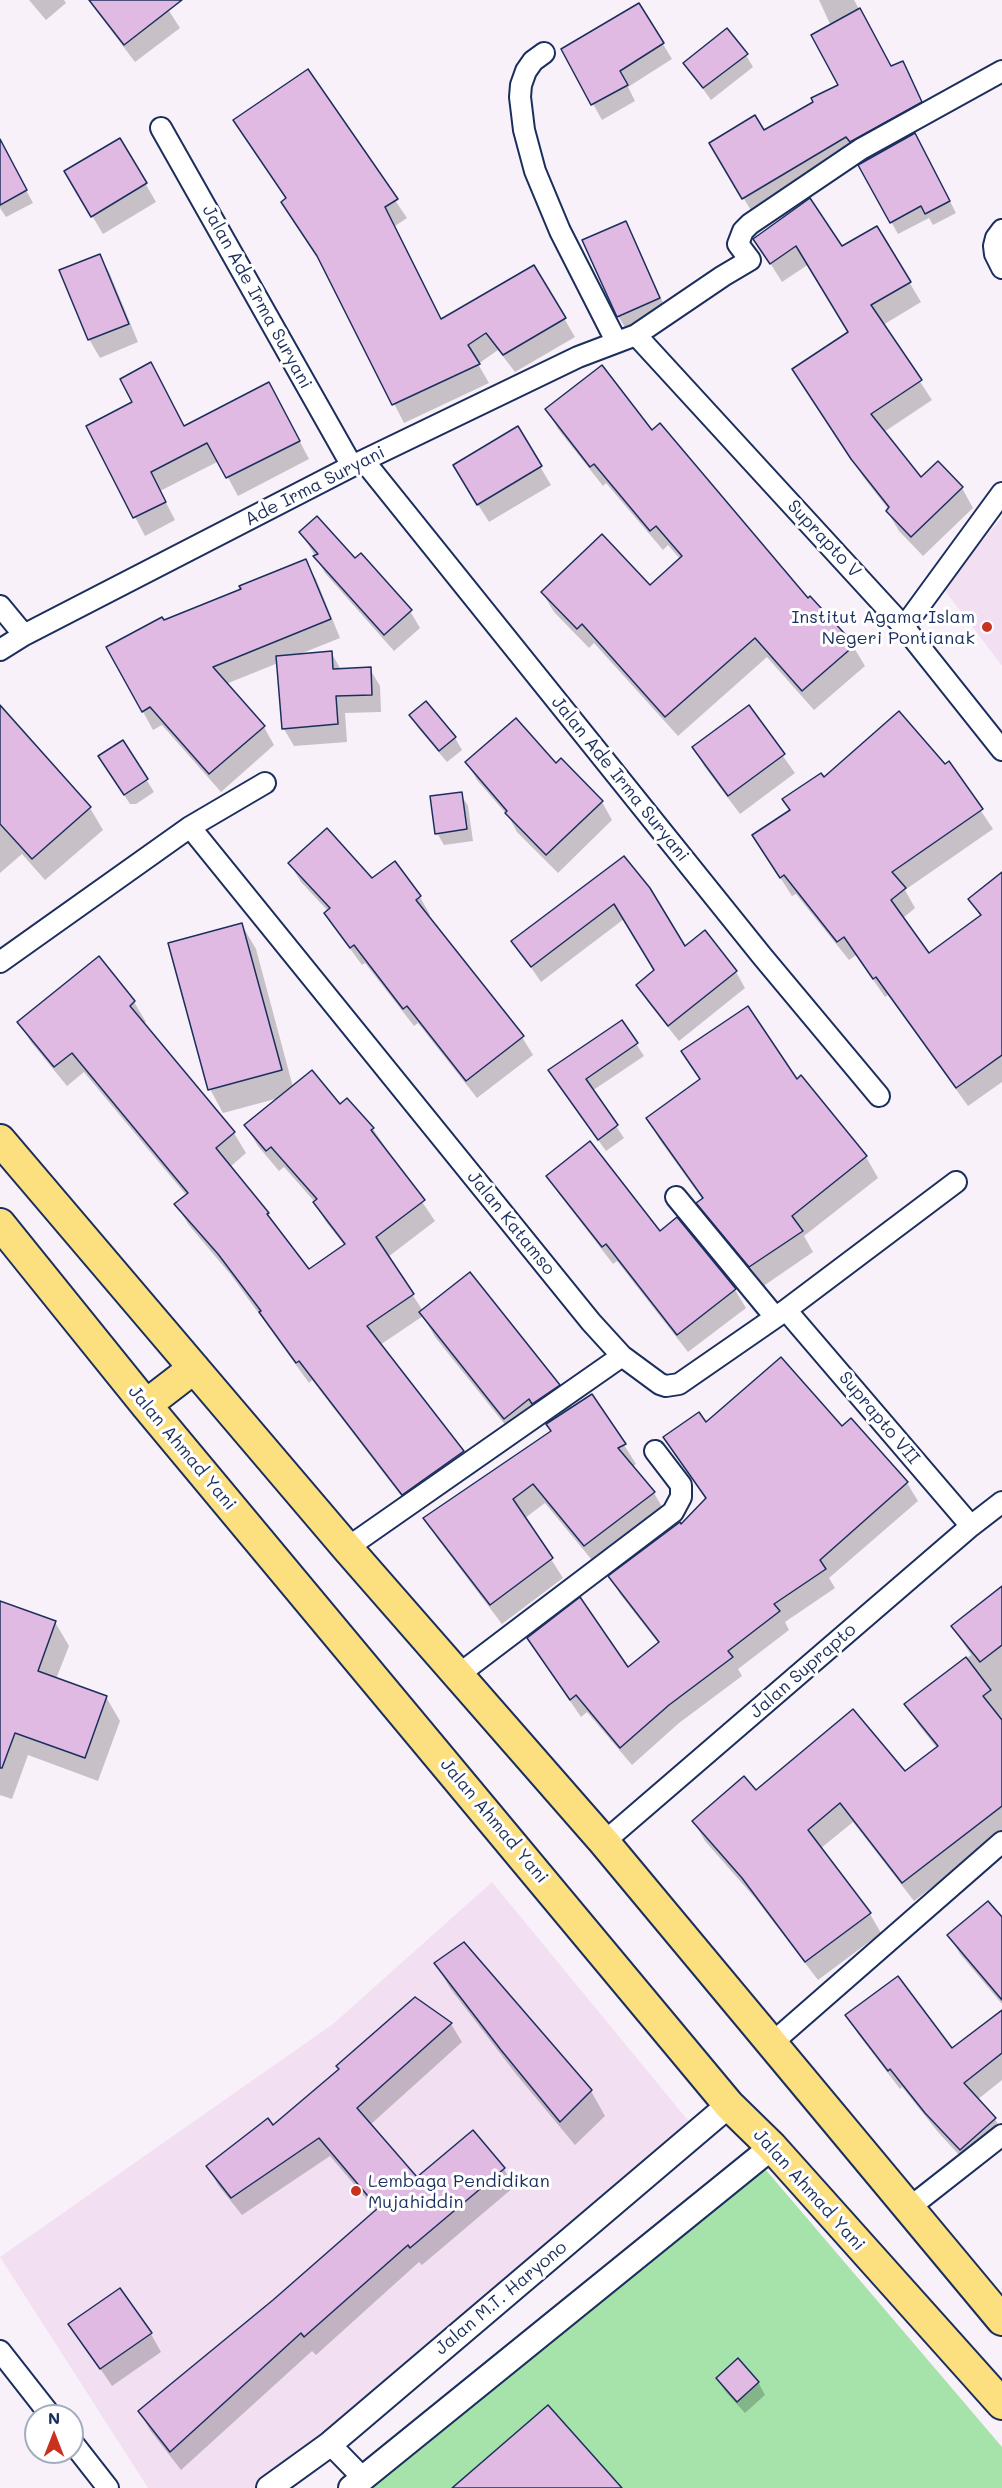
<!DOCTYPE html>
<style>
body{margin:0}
#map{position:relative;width:1002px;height:2488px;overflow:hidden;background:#f9f1f9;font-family:Mali,sans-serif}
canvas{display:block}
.north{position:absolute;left:24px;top:2404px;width:60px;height:60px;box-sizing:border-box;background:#fff;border:2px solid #a4acbf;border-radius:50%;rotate:0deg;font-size:16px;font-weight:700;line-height:24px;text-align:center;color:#1b2f5e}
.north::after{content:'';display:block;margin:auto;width:21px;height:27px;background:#c8321e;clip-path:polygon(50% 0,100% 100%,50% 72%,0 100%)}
</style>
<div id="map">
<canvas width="1002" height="2488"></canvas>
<div class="north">N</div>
</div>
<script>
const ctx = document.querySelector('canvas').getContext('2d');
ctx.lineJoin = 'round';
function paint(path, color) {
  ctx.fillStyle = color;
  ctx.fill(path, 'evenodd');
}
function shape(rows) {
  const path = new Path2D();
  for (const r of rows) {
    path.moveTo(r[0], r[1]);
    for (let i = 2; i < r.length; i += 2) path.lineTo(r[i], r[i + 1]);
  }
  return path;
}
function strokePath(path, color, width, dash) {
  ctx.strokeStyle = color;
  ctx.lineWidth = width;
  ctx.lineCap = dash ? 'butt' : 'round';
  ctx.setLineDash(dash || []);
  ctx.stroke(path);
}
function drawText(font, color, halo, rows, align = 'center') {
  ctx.font = font + ' Mali,sans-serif';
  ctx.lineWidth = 6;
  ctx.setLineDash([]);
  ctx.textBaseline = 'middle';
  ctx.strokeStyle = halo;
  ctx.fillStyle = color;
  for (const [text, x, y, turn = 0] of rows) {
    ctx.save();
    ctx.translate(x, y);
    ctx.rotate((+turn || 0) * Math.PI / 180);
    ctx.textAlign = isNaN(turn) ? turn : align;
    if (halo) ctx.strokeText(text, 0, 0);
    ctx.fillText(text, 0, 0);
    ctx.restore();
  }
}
paint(shape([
 [1002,517,1002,666,943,588],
 [492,1882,691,2124,265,2488,148,2488,0,2257,333,2024]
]), '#f2e0f2');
paint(shape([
 [754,2156,1002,2447,1002,2488,367,2488]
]), '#a5e3aa');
paint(shape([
 [29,0,64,0,66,3,46,20],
 [88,0,162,0,180,28,135,62],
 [819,0,854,0,891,68,902,63,929,116,752,212,719,158,815,103,840,85,831,26],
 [639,5,672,59,628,87,635,101,602,120,563,50],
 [746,55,753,67,711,100,685,64],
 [308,71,407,218,395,226,442,320,534,267,575,337,515,372,498,350,478,364,489,383,404,423,323,266,293,221,287,200,235,121],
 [120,140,156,202,103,234,66,172],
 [922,147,956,213,933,225,929,218,898,234,860,166],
 [0,150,10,160,33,203,6,217,0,208],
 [626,223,636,242,669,316,629,334,618,316],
 [877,228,921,302,883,325,932,400,884,432,921,479,938,463,962,488,973,508,923,556,899,531,887,511,889,510,864,478,794,370,850,333,809,264,782,282,755,239,842,248],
 [100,256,110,274,138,342,100,358,89,339],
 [279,402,309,459,238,496,219,461,160,491,175,520,145,536,88,427,185,427],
 [547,409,651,432,807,600,853,646,865,666,814,710,767,657,678,736,594,643,589,648,554,612,542,592,650,587,681,560,668,545,663,550,606,483,603,486,558,429],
 [517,428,551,485,489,522,465,484],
 [301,532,355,560,410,611,420,628,394,651,325,573],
 [305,561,316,579,340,638,300,654,331,652,341,670,370,669,380,686,381,712,345,713,347,742,294,746,284,729,278,663,226,684,264,727,274,745,221,792,162,725,153,730,108,648],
 [0,707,90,808,103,830,45,880,22,854,0,873],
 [748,707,795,773,740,814,704,766,694,747],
 [411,716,455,738,462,750,447,762,418,728],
 [123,742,154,792,136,804,130,804,107,769],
 [467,762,555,765,602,802,612,820,558,873,517,832,509,817,477,780],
 [949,763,993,829,905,890,915,908,903,918,928,955,981,917,970,899,1002,874,1002,1082,968,1106,888,995,885,997,856,955,849,960,796,894,792,896,765,854,791,811,824,779,945,766],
 [461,794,468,806,473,841,444,845,437,833],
 [395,863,420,897,430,915,427,917,522,1037,533,1055,477,1098,418,1023,414,1026,365,963,362,965,337,931,326,913,328,911,301,882,290,864,372,880],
 [649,889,684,948,704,932,736,972,745,988,679,1041,647,1001,638,985,656,971,624,919,541,982,513,941],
 [242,925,256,949,293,1087,340,1106,347,1100,373,1129,435,1221,388,1257,423,1311,559,1385,572,1408,624,1445,636,1464,632,1467,654,1493,665,1512,596,1565,545,1503,525,1518,563,1578,502,1624,437,1538,425,1518,553,1432,549,1426,547,1427,544,1423,519,1442,435,1337,423,1316,380,1345,462,1452,474,1472,415,1514,312,1380,309,1383,231,1275,188,1224,176,1204,187,1196,84,1072,67,1086,31,1042,19,1022,134,1002,146,1022,143,1024,234,1133,246,1153,230,1167,268,1214,278,1231,309,1271,345,1246,326,1222,314,1201,284,1167,279,1171,258,1146,246,1126,279,1098,223,1113,210,1089],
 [622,1022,644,1056,592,1091,624,1138,606,1151,557,1082],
 [683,1051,796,1081,801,1077,866,1157,878,1178,804,1236,813,1252,762,1287,710,1224,698,1203,703,1200,659,1139,648,1118,701,1081],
 [548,1176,660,1233,677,1220,735,1290,746,1308,688,1352,617,1261,613,1264,559,1194],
 [851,1420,907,1483,918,1501,829,1578,835,1588,785,1622,789,1630,738,1669,742,1676,679,1723,632,1765,587,1712,581,1717,539,1656,628,1669,659,1644,620,1594,610,1577,681,1526,706,1500,665,1438,706,1424,842,1429],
 [1002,1588,1002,1834,914,1901,853,1822,820,1849,870,1914,881,1933,818,1980,755,1898,705,1841,694,1822,756,1792,905,1773,937,1748,918,1724,906,1704,971,1655,953,1627],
 [0,1602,55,1622,69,1646,56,1679,106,1697,120,1721,98,1781,28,1755,12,1799,0,1795],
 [1002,1920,1002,2004,960,1954,949,1935],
 [464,1944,591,2091,605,2116,575,2145,516,2074,450,1988,436,1964],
 [415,1999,451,2024,462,2042,370,2125,416,2179,504,2169,514,2187,422,2265,419,2262,316,2355,312,2351,181,2470,150,2430,140,2412,274,2301,377,2211,330,2156,242,2215,218,2185,208,2166,272,2127,340,2070],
 [1002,2012,1002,2080,977,2100,995,2119,1002,2132,971,2168,938,2132,902,2087,900,2089,858,2034,847,2015,952,2050],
 [70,2324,151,2334,161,2352,112,2386],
 [718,2379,758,2382,765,2395,745,2413,725,2391]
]), '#0003');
const building = shape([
 [89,0,182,0,124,45,89,0],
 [639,3,664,43,620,71,628,85,591,105,561,49,639,3],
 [860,8,891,66,903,61,922,102,850,142,846,137,742,199,709,143,755,115,764,130,813,102,811,98,838,85,811,35,860,8],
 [727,28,748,54,703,88,683,63,727,28],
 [308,69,398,199,385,207,441,319,534,265,566,318,503,355,486,333,468,345,480,364,392,405,317,256,281,202,286,198,233,120,308,69],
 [915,133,950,201,925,214,921,206,890,223,858,165,915,133],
 [120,138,147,183,91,217,64,171,120,138],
 [0,139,27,190,0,205,0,139],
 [810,198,842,246,877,226,911,282,871,305,922,380,871,414,921,477,938,461,963,487,911,537,886,511,889,507,851,459,792,369,848,332,796,246,770,264,753,239,810,198],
 [626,221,660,298,617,317,582,240,626,221],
 [100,254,129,324,88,340,59,270,100,254],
 [151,362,184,426,269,382,300,441,226,478,207,443,151,472,166,502,133,518,86,426,132,402,120,379,151,362],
 [602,365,652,430,660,423,808,598,810,596,855,645,802,691,755,638,665,717,582,624,577,629,541,592,602,534,650,585,682,556,656,526,650,531,594,464,590,467,545,409,602,365],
 [518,426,542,466,477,505,453,465,518,426],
 [317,516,355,558,361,553,412,610,384,635,313,556,318,554,299,532,317,516],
 [306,559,331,619,213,667,265,726,209,774,150,707,142,712,106,647,162,617,164,620,241,589,239,586,306,559],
 [332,651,333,669,371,667,372,695,336,696,338,724,282,729,276,656,332,651],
 [426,701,456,737,439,751,409,715,426,701],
 [0,705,91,807,32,859,0,824,0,705],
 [749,705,785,754,728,796,692,747,749,705],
 [899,711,945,764,949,761,983,809,892,872,906,888,891,900,929,953,981,915,968,899,1002,872,1002,1055,956,1088,876,977,873,979,844,937,837,942,784,875,780,878,752,835,790,810,782,799,821,773,824,777,899,711],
 [516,718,556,763,561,758,603,801,546,855,505,813,507,811,465,762,516,718],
 [123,740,148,779,124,795,98,756,123,740],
 [462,792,467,829,435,834,430,796,462,792],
 [327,828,372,878,395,861,421,896,416,900,524,1036,466,1081,407,1006,403,1009,354,945,350,948,324,913,330,908,288,863,327,828],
 [624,856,650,888,685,946,705,930,737,971,668,1026,636,985,654,970,614,904,531,967,511,941,624,856],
 [242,923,282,1070,208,1090,168,943,242,923],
 [99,956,135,1001,130,1006,235,1132,216,1148,269,1213,267,1214,309,1269,345,1244,313,1202,317,1199,271,1147,266,1151,244,1125,312,1070,340,1104,347,1098,374,1128,371,1130,425,1200,376,1237,414,1294,367,1326,464,1451,402,1495,299,1361,296,1363,259,1312,261,1311,218,1254,174,1204,188,1193,72,1053,54,1067,17,1022,99,956],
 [748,1006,797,1079,801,1075,867,1156,792,1216,803,1231,749,1267,696,1203,703,1198,646,1118,700,1079,681,1051,748,1006],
 [622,1020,638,1043,586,1079,618,1125,598,1140,548,1070,622,1020],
 [590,1141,660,1231,677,1217,736,1289,677,1335,606,1244,602,1247,546,1176,590,1141],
 [470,1272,560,1385,532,1404,529,1399,504,1419,419,1312,470,1272],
 [781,1357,842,1426,851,1418,908,1482,820,1560,826,1569,774,1604,780,1611,728,1651,733,1657,669,1705,620,1748,576,1695,570,1700,527,1638,580,1597,628,1667,659,1642,608,1576,680,1522,681,1524,706,1498,663,1437,699,1412,706,1422,781,1357],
 [592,1394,626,1444,618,1448,655,1492,584,1546,533,1484,513,1499,553,1558,490,1605,423,1518,551,1431,546,1424,592,1394],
 [1002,1586,1002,1645,980,1662,951,1626,1002,1586],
 [0,1601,56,1621,38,1671,107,1696,85,1758,15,1733,2,1768,0,1768,0,1601],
 [966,1657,991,1690,983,1696,1002,1720,1002,1806,902,1883,840,1803,808,1830,871,1913,805,1962,742,1878,692,1821,744,1776,756,1790,853,1709,905,1771,938,1746,904,1704,966,1657],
 [988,1901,1002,1917,1002,2000,947,1935,988,1901],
 [464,1942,592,2090,560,2122,501,2050,434,1963,464,1942],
 [898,1976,952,2048,1002,2010,1002,2053,964,2083,996,2118,960,2150,925,2113,890,2069,888,2071,845,2015,898,1976],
 [415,1997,452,2023,357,2108,417,2177,473,2130,505,2168,410,2248,408,2245,304,2337,301,2333,170,2452,138,2411,273,2300,378,2208,319,2138,231,2198,206,2166,268,2118,273,2125,339,2069,336,2066,415,1997],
 [120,2288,152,2333,100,2369,68,2324,120,2288],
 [738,2358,759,2382,737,2402,716,2378,738,2358],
 [548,2405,622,2488,452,2488,548,2405]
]);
paint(building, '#e0bae3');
strokePath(building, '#1b2f5e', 1.5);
const minor = shape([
 [544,53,533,61,526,71,521,85,520,97,524,130,535,171,560,231,616,341],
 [161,128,352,466],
 [1002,230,996,238,994,246,995,254,1002,268],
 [636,335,904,627,1002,750],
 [364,461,762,956,879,1096],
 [0,606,24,635],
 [904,627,1002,493],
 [0,650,24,635,352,466,578,357,636,335,723,276,750,260,738,244,743,231,750,224,861,149,1002,71],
 [190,827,591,1322,622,1356,347,1548],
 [0,962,190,827,265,783],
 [676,1197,775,1317],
 [786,1310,971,1526],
 [622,1356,660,1384,666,1386,679,1384,786,1310,956,1182],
 [458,1675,673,1512,681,1497,681,1485,655,1451],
 [604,1842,971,1526,1002,1502],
 [772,2043,1002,1842],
 [909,2208,1002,2135],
 [0,2351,51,2416],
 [72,2442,108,2488],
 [330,2444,363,2478]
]);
const tertiary = shape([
 [269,2488,330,2444,729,2105],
 [351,2488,772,2147]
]);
const primary = shape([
 [0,1140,347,1548,604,1842,1002,2320],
 [0,1224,146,1405,729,2105,772,2147,1002,2404],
 [146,1405,194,1368]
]);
strokePath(minor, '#1b2f5e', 24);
strokePath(tertiary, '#1b2f5e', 28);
strokePath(primary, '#1b2f5e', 34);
strokePath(minor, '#fff', 20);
strokePath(tertiary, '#fff', 24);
strokePath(primary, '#fce080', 30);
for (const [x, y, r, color] of [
 [987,627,6,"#c8321e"],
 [356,2191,6,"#c8321e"]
]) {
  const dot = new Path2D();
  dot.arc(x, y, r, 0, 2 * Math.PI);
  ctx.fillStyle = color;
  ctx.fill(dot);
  strokePath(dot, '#fff', 2);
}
drawText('18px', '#1b2f5e', '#fff', [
 ["Jalan Ade Irma Suryani",257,297,61],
 ["Ade Irma Suryani",315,486,-27],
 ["Suprapto V",824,539,47],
 ["Jalan Ade Irma Suryani",620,779,51],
 ["Jalan Katamso",511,1223,51],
 ["Suprapto VII",879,1418,50],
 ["Jalan Ahmad Yani",182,1448,50],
 ["Jalan Suprapto",803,1671,-41],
 ["Jalan Ahmad Yani",494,1821,50],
 ["Jalan Ahmad Yani",809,2190,48],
 ["Jalan M.T. Haryono",501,2298,-40]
]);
drawText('18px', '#1b2f5e', '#fff', [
 ["Institut Agama Islam",975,617],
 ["Negeri Pontianak",975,638],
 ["Lembaga Pendidikan",368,2181,"left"],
 ["Mujahiddin",368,2202,"left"]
], 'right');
</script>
